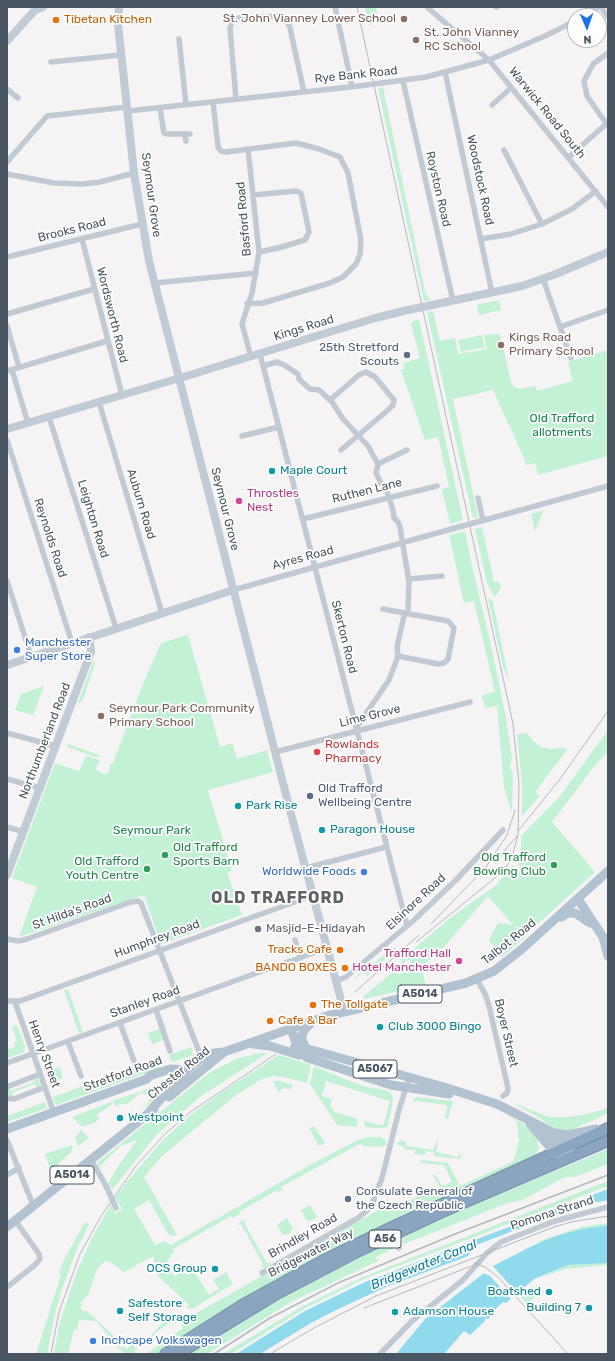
<!DOCTYPE html>
<style>
body{margin:0}
#map{position:relative;width:615px;height:1361px;overflow:hidden;background:#f5f3f3;font-family:Rubik,sans-serif}
canvas{display:block}
.frame{position:absolute;inset:0;border:8px solid #4a5661;pointer-events:none}
.north{position:absolute;left:567px;top:8px;width:40px;height:40px;box-sizing:border-box;background:#fff;border:1px solid #b7bbc0;border-radius:50%;rotate:178deg;font-size:11px;font-weight:700;line-height:16px;text-align:center;color:#4a5661}
.north::after{content:'';display:block;margin:auto;width:14px;height:18px;background:#1a73e8;clip-path:polygon(50% 0,100% 100%,50% 72%,0 100%)}
</style>
<div id="map">
<canvas width="615" height="1361"></canvas>
<div class="frame"></div>
<div class="north">N</div>
</div>
<script>
const ctx = document.querySelector('canvas').getContext('2d');
ctx.lineJoin = 'round';
function paint(path, color) {
  ctx.fillStyle = color;
  ctx.fill(path, 'evenodd');
}
function shape(rows) {
  const path = new Path2D();
  for (const r of rows) {
    path.moveTo(r[0], r[1]);
    for (let i = 2; i < r.length; i += 2) path.lineTo(r[i], r[i + 1]);
  }
  return path;
}
function strokePath(path, color, width, dash) {
  ctx.strokeStyle = color;
  ctx.lineWidth = width;
  ctx.lineCap = dash ? 'butt' : 'round';
  ctx.setLineDash(dash || []);
  ctx.stroke(path);
}
function drawText(font, color, halo, rows, align = 'center') {
  ctx.font = font + ' Rubik,sans-serif';
  ctx.lineWidth = 3.5;
  ctx.setLineDash([]);
  ctx.textBaseline = 'middle';
  ctx.strokeStyle = halo;
  ctx.fillStyle = color;
  for (const [text, x, y, turn = 0] of rows) {
    ctx.save();
    ctx.translate(x, y);
    ctx.rotate((+turn || 0) * Math.PI / 180);
    ctx.textAlign = isNaN(turn) ? turn : align;
    if (halo) ctx.strokeText(text, 0, 0);
    ctx.fillText(text, 0, 0);
    ctx.restore();
  }
}
paint(shape([
 [365,7,376,7,377,16,374,24,369,25],
 [383,87,425,291,430,300,424,301,378,88],
 [499,300,501,310,479,315,477,305],
 [433,311,440,341,455,338,458,354,487,349,484,335,500,334,511,382,514,387,520,389,535,386,537,391,573,381,568,362,608,350,608,456,538,475,535,463,527,465,493,390,453,399,478,517,473,518,427,312],
 [419,319,463,520,450,524,442,489,449,487,438,437,425,440,401,370,405,369,403,363,420,358,411,324,414,321],
 [482,335,485,347,461,352,458,340],
 [544,510,539,521,535,531,531,514],
 [482,527,494,582,498,581,501,587,496,596,494,596,487,583,475,529],
 [465,531,472,566,493,654,506,718,512,758,510,767,513,774,512,813,504,787,497,706,485,708,482,695,495,692,474,601,464,603,449,535],
 [488,598,493,602,509,681,503,667],
 [188,635,220,747,232,743,237,759,267,750,273,772,208,790,232,871,227,872,242,915,161,944,144,895,19,937,37,887,12,878,55,763,79,771,86,756,100,760,96,768,97,771,104,774,109,773,110,764,113,763,143,684,161,643],
 [93,662,95,663,84,697,80,703,78,703],
 [44,686,33,715,15,710,21,694],
 [608,730,608,752,596,764,552,822,595,872,531,930,514,926,526,936,502,957,489,940,498,923,513,925,488,896,437,955,428,961,422,970,426,985,364,999,363,997,394,971,399,975,412,963,408,959,403,964,401,960,450,918,495,886,513,865,520,872,521,867,518,864,521,862,521,836,560,796],
 [527,733,533,741,541,747,550,749,565,748,567,750,535,792,540,796,522,816,522,783,517,734],
 [68,744,99,755,98,758,67,747],
 [395,947,396,948,367,976,364,972,356,978,355,977],
 [68,989,83,1032,79,1033,64,990],
 [17,1025,25,1047,24,1052,7,1058,8,1049,15,1047,14,1043,17,1041,12,1027],
 [160,1029,164,1040,152,1044,148,1033],
 [191,1047,193,1055,172,1062,169,1055],
 [259,1053,268,1053,201,1096,156,1135,112,1190,108,1183,119,1165,137,1140,121,1146,99,1167,98,1162,209,1073,236,1059],
 [279,1055,311,1065,307,1083,284,1077,273,1076,262,1079,236,1095,162,1156,144,1177,177,1235,171,1236,168,1234,149,1200,134,1209,155,1245,164,1241,171,1245,310,1165,358,1140,367,1137,381,1137,386,1140,386,1145,379,1147,363,1146,361,1143,281,1187,282,1190,278,1192,277,1190,239,1212,240,1214,233,1218,231,1216,173,1249,175,1252,170,1255,171,1257,167,1260,170,1264,168,1267,174,1276,184,1271,187,1275,194,1271,209,1295,219,1289,213,1280,226,1272,233,1284,192,1309,186,1308,189,1305,157,1275,157,1271,153,1256,124,1272,110,1262,105,1261,97,1269,88,1295,80,1303,82,1305,80,1308,84,1312,86,1310,119,1341,117,1343,121,1348,123,1346,127,1349,140,1336,147,1342,143,1345,140,1341,134,1346,137,1349,134,1351,136,1354,124,1354,96,1321,79,1320,77,1330,74,1329,68,1354,54,1354,59,1325,77,1271,92,1238,111,1204,115,1214,122,1209,115,1198,125,1184,163,1140,187,1118,220,1093],
 [155,1060,160,1068,56,1105,53,1097],
 [314,1066,342,1078,366,1087,385,1090,391,1093,393,1100,388,1126,384,1128,366,1127,364,1122,364,1121,383,1126,390,1101,326,1081,322,1096,332,1099,330,1107,334,1109,334,1112,358,1119,356,1127,337,1125,310,1084],
 [60,1067,63,1078,54,1081,50,1071],
 [37,1076,41,1087,37,1089,35,1084,12,1093,13,1097,9,1097,7,1088,9,1087,11,1091,34,1082,33,1078],
 [273,1081,279,1081,291,1084,293,1087,288,1090,286,1087,279,1091,280,1095],
 [163,1084,165,1088,153,1098,152,1101,133,1116,149,1102,150,1099,146,1094,144,1095,142,1092,127,1104,120,1104,117,1107,112,1101],
 [416,1097,453,1101,448,1119,445,1118,447,1108,446,1105,416,1101,412,1103],
 [45,1102,47,1108,7,1122,7,1116],
 [111,1102,112,1104,97,1115,99,1118,96,1122,82,1127,72,1117],
 [517,1104,548,1117,567,1117,587,1114,608,1108,608,1113,585,1124,583,1123,582,1125,574,1129,568,1131,556,1130,538,1117,516,1105],
 [505,1113,522,1123,536,1137,539,1147,535,1156,373,1231,318,1258,156,1354,146,1354,183,1328,181,1325,188,1321,190,1324,198,1318,195,1314,380,1209,390,1211,428,1191,430,1193,440,1188,433,1175,435,1174,442,1186,452,1182,444,1165,421,1163,420,1160,448,1163,460,1186,514,1161,519,1141,517,1122],
 [314,1126,325,1143,319,1146,309,1128],
 [81,1130,89,1138,78,1146,75,1138],
 [439,1137,436,1152,458,1157,459,1154,461,1154,460,1159,434,1156,434,1152,426,1151,425,1155,414,1154,415,1150,404,1149,404,1147,397,1144,398,1142,402,1141,406,1142,406,1146,433,1150],
 [71,1145,73,1146,71,1152,59,1163,52,1174,45,1154],
 [608,1149,608,1164,575,1177,565,1177,522,1200,508,1203,404,1244,403,1242,403,1236,407,1232],
 [608,1181,608,1186,364,1279,304,1309,231,1354,223,1354,303,1306,363,1277],
 [310,1205,317,1216,315,1219,307,1221,301,1210],
 [287,1218,293,1228,289,1234,283,1235,277,1225],
 [243,1220,246,1221,244,1223,267,1263,270,1262,270,1264,265,1268,261,1266,263,1264,241,1224,237,1225],
 [87,1222,89,1225,76,1251,61,1292,55,1314,47,1354,36,1354,61,1275,59,1273,63,1262,84,1224],
 [608,1223,608,1225,582,1229,537,1244,537,1242,581,1227],
 [384,1244,390,1245,394,1248,376,1257,378,1261,291,1302,207,1354,187,1354,283,1296],
 [608,1263,608,1266,605,1265,566,1269,539,1278,568,1265],
 [532,1286,537,1295,527,1304,520,1296],
 [162,1311,171,1320,174,1317,177,1321,175,1324,172,1321,155,1333,156,1336,153,1336,151,1335,164,1322,157,1315]
]), '#c3f1d5');
paint(shape([
 [608,1189,608,1200,599,1202,588,1202,474,1246,468,1256,386,1287,338,1309,311,1323,260,1354,236,1354,305,1311,365,1282],
 [608,1225,608,1263,568,1265,534,1279,506,1303,503,1302,491,1313,492,1315,488,1319,485,1318,485,1321,470,1335,464,1331,444,1354,396,1354,425,1319,493,1266,532,1246,556,1236,582,1229]
]), '#90daee');
paint(shape([
 [491,1264,518,1294,512,1300,490,1276,483,1273]
]), '#f5f3f3');
const highway = shape([
 [165,1354,242,1305,322,1261,392,1227,608,1128],
 [178,1354,275,1295,359,1251,440,1213,608,1141]
]);
strokePath(highway, '#7690ad', 12);
strokePath(shape([
 [335,7,352,86],
 [496,7,497,7],
 [601,7,608,17],
 [428,8,489,60,608,207],
 [583,16,599,7],
 [179,39,186,104],
 [608,53,593,64,584,81,587,96,608,126],
 [51,62,121,55],
 [445,72,492,293],
 [403,81,453,301],
 [382,83,426,77,489,60,545,36,575,21],
 [7,89,18,98],
 [236,99,230,28,232,22,238,18,278,16,286,19,290,28,304,92],
 [213,102,218,147,221,151,227,152,296,143,319,149,340,157,348,173,361,240,360,254,356,264,343,277,330,283,263,303,247,304],
 [492,105,511,88],
 [160,108,164,133,167,134,190,134],
 [128,111,359,86],
 [185,134,186,141],
 [248,149,259,252,252,293,242,324,251,357],
 [504,150,542,224],
 [569,157,606,124],
 [7,162,47,116,127,107],
 [7,174,54,183,83,184,100,182,134,173],
 [253,195,296,191,301,193,309,232,305,240,278,248,259,252],
 [82,239,122,395],
 [481,239,511,234,542,224,572,209,596,191],
 [7,257,142,224],
 [543,279,571,358],
 [155,283,256,273],
 [7,314,94,289],
 [7,326,19,367],
 [560,327,608,310],
 [260,354,407,925],
 [263,366,277,362,284,365,298,374,299,379,310,389,319,390,332,402,343,419,368,446,378,464,376,473,381,483,385,486,393,510,394,518,398,522,400,527,409,582,408,611,404,616,397,647,398,656,389,680,356,728],
 [12,370,28,423],
 [7,371,107,341],
 [330,400,359,375,366,372,375,377,394,400,393,405,388,410,341,450],
 [99,402,162,613],
 [49,417,116,628],
 [242,436,279,427],
 [7,440,72,643],
 [378,464,407,450],
 [478,498,483,520],
 [303,519,437,486],
 [481,521,608,486],
 [409,579,442,576],
 [7,581,31,656],
 [233,590,455,528],
 [383,609,448,621,454,628,448,659,444,663,438,664,398,656],
 [7,733,55,746],
 [275,752,470,702],
 [7,779,40,788],
 [7,827,24,832],
 [306,868,386,847],
 [7,939,19,941,27,939,131,902,138,901,141,903,202,1059],
 [295,940,300,958],
 [294,960,327,948],
 [477,979,486,996,489,1006,508,1088,507,1093,503,1096],
 [336,981,346,977,413,921,456,880,503,830],
 [7,1001,20,1001,314,895],
 [15,1002,54,1113],
 [156,1010,170,1051],
 [120,1023,134,1061],
 [68,1042,81,1076],
 [7,1063,290,961],
 [7,1087,40,1074],
 [7,1098,14,1099,45,1087],
 [7,1140,33,1205],
 [91,1159,107,1188],
 [7,1175,19,1168],
 [393,1235,399,1248],
 [262,1273,358,1218,371,1207,382,1178,399,1110,409,1078],
 [7,1287,35,1265,40,1259,39,1254,15,1220],
 [380,1354,412,1321,463,1280,487,1253,501,1242,555,1221,608,1207]
]), '#c1cad2', 5.5);
strokePath(shape([
 [119,7,118,24,134,173,149,261,291,814,344,1011],
 [7,41,35,10,43,7],
 [432,305,522,286,556,274,608,252],
 [7,429,190,375,375,318,408,310],
 [7,665,233,590],
 [7,875,91,652,89,637]
]), '#c1cbd6', 8);
strokePath(shape([
 [578,899,603,937,608,956],
 [561,917,568,913,575,913,590,923],
 [291,1029,296,1043,301,1047,444,1087,497,1104,554,1133,568,1135,596,1129],
 [253,1044,270,1046,299,1055],
 [294,1048,308,1058,391,1085,449,1094],
 [307,1049,302,1041,302,1035,305,1029,311,1023],
 [169,1097,224,1052],
 [149,1112,187,1070,199,1060,214,1053,224,1052,327,1016,466,983,494,971,522,949,608,871],
 [530,1124,556,1154,562,1156,572,1153],
 [7,1129,147,1079,149,1076,170,1069,187,1070],
 [540,1131,556,1142,575,1141],
 [7,1227,154,1109]
]), '#b3c2d1', 9);
strokePath(highway, '#8ba5c1', 10);
strokePath(shape([
 [357,7,513,724,519,784,518,835,513,853,509,863,495,878,416,942],
 [518,831,560,779,608,711],
 [497,859,518,835],
 [484,870,507,835,515,810],
 [431,924,486,867],
 [355,992,419,935],
 [474,1263,485,1267,498,1277,568,1354],
 [364,1308,479,1263],
 [51,1354,59,1312,80,1254,101,1216,135,1167,165,1134,189,1113,276,1054],
 [270,1354,312,1329,376,1296,554,1227,571,1222,608,1216]
]), '#b5b8bd', 1);
strokePath(shape([
 [214,1354,270,1318,338,1283,455,1234,608,1175]
]), '#b5b8bd', 1.5);
strokePath(shape([
 [359,86,382,83],
 [455,528,481,521],
 [107,1188,116,1208]
]), '#c1cad2', 5.5);
strokePath(shape([
 [408,310,432,305]
]), '#c1cbd6', 8);
for (const [x, y, r, color] of [
 [404,19,4,"#8d6e63"],
 [56,20,4,"#e8710a"],
 [416,40,4,"#8d6e63"],
 [501,345,4,"#8d6e63"],
 [407,355,4,"#5c6f8a"],
 [272,471,4,"#0f9aa8"],
 [239,501,4,"#d1479c"],
 [17,650,4,"#3f7fe0"],
 [101,716,4,"#8d6e63"],
 [317,752,4,"#e0444e"],
 [310,796,4,"#5c6f8a"],
 [238,806,4,"#0f9aa8"],
 [322,830,4,"#0f9aa8"],
 [165,855,4,"#2e9e5b"],
 [554,865,4,"#2e9e5b"],
 [147,869,4,"#2e9e5b"],
 [364,872,4,"#3f7fe0"],
 [258,929,4,"#6b7280"],
 [340,950,4,"#e8710a"],
 [459,961,4,"#d1479c"],
 [345,968,4,"#e8710a"],
 [313,1005,4,"#e8710a"],
 [270,1021,4,"#e8710a"],
 [380,1027,4,"#0f9aa8"],
 [120,1118,4,"#0f9aa8"],
 [348,1199,4,"#5c6f8a"],
 [215,1269,4,"#0f9aa8"],
 [549,1292,4,"#0f9aa8"],
 [589,1308,4,"#0f9aa8"],
 [120,1311,4,"#0f9aa8"],
 [395,1312,4,"#0f9aa8"],
 [93,1341,4,"#3f7fe0"]
]) {
  const dot = new Path2D();
  dot.arc(x, y, r, 0, 2 * Math.PI);
  ctx.fillStyle = color;
  ctx.fill(dot);
  strokePath(dot, '#fff', 1.5);
}
for (const [x, y, w] of [
 [420,994,44],
 [375,1069,44],
 [72,1175,44],
 [385,1239,32]
]) {
  const box = new Path2D();
  box.roundRect(x - w / 2, y - 9, w, 18, 3);
  ctx.fillStyle = '#fff';
  ctx.fill(box);
  strokePath(box, '#4a5661', 1);
}
drawText('bold 11px', '#4a5661', null, [
 ["A5014",420,994],
 ["A5067",375,1069],
 ["A5014",72,1175],
 ["A56",385,1239]
]);
drawText('12px', '#785e54', '#fff', [
 ["St. John Vianney Lower School",396,19,"right"],
 ["St. John Vianney",424,33],
 ["RC School",424,47],
 ["Kings Road",509,338],
 ["Primary School",509,352],
 ["Seymour Park Community",109,709],
 ["Primary School",109,723]
], 'left');
drawText('12px', '#c56008', '#fff', [
 ["Tibetan Kitchen",64,20],
 ["Tracks Cafe",332,950,"right"],
 ["BANDO BOXES",337,968,"right"],
 ["The Tollgate",321,1005],
 ["Cafe & Bar",278,1021]
], 'left');
drawText('12px', '#4a5661', '#fff', [
 ["Rye Bank Road",356,75,-6],
 ["Warwick Road South",547,113,51],
 ["Woodstock Road",480,180,78],
 ["Royston Road",438,189,77],
 ["Seymour Grove",151,195,82],
 ["Basford Road",244,219,-95],
 ["Brooks Road",72,230,-14],
 ["Wordsworth Road",112,315,76],
 ["Kings Road",304,328,-17],
 ["Ruthen Lane",367,491,-14],
 ["Auburn Road",141,504,73],
 ["Seymour Grove",225,509,76],
 ["Leighton Road",93,519,73],
 ["Reynolds Road",50,538,72],
 ["Ayres Road",303,558,-15],
 ["Skerton Road",344,637,76],
 ["Lime Grove",370,716,-14],
 ["Northumberland Road",45,741,-69],
 ["Elsinore Road",416,902,-43],
 ["St Hilda's Road",72,912,-20],
 ["Humphrey Road",157,939,-20],
 ["Talbot Road",509,942,-39],
 ["Stanley Road",145,1002,-20],
 ["Boyer Street",506,1033,77],
 ["Henry Street",44,1054,70],
 ["Chester Road",179,1073,-39],
 ["Stretford Road",123,1074,-20],
 ["Pomona Strand",552,1213,-18],
 ["Brindley Road",303,1236,-30],
 ["Bridgewater Way",311,1253,-27]
]);
drawText('12px', '#4e5e75', '#fff', [
 ["25th Stretford",399,348,"right"],
 ["Scouts",399,362,"right"],
 ["Old Trafford",318,789],
 ["Wellbeing Centre",318,803],
 ["Consulate General of",356,1192],
 ["the Czech Republic",356,1206]
], 'left');
drawText('12px', '#17864f', '#fff', [
 ["Old Trafford",562,419],
 ["allotments",562,433],
 ["Seymour Park",152,831]
]);
drawText('12px', '#0d838f', '#fff', [
 ["Maple Court",280,471],
 ["Park Rise",246,806],
 ["Paragon House",330,830],
 ["Club 3000 Bingo",388,1027],
 ["Westpoint",128,1118],
 ["OCS Group",207,1269,"right"],
 ["Boatshed",541,1292,"right"],
 ["Safestore",128,1304],
 ["Self Storage",128,1318],
 ["Building 7",581,1308,"right"],
 ["Adamson House",403,1312]
], 'left');
drawText('12px', '#b23c85', '#fff', [
 ["Throstles",247,494],
 ["Nest",247,508],
 ["Trafford Hall",451,954,"right"],
 ["Hotel Manchester",451,968,"right"]
], 'left');
drawText('12px', '#366cbe', '#fff', [
 ["Manchester",25,643],
 ["Super Store",25,657],
 ["Worldwide Foods",356,872,"right"],
 ["Inchcape Volkswagen",101,1341]
], 'left');
drawText('12px', '#be3a42', '#fff', [
 ["Rowlands",325,745],
 ["Pharmacy",325,759]
], 'left');
drawText('12px', '#27864d', '#fff', [
 ["Old Trafford",173,848,"left"],
 ["Sports Barn",173,862,"left"],
 ["Old Trafford",546,858],
 ["Bowling Club",546,872],
 ["Old Trafford",139,862],
 ["Youth Centre",139,876]
], 'right');
drawText('12px', '#5b616d', '#fff', [
 ["Masjid-E-Hidayah",266,929]
], 'left');
drawText('italic 13px', '#0c7c9b', '#fff', [
 ["Bridgewater Canal",424,1265,-22]
]);
ctx.letterSpacing = '1px';
drawText('bold 16px', '#5f6368', '#fff', [
 ["OLD TRAFFORD",278,898]
]);
ctx.letterSpacing = '0px';
</script>
